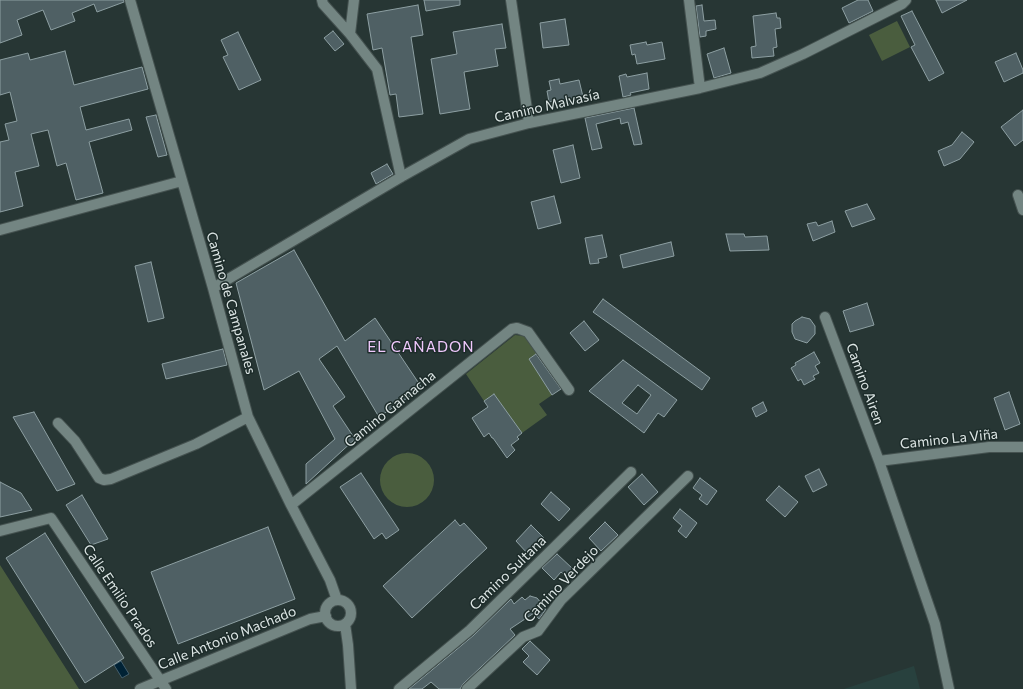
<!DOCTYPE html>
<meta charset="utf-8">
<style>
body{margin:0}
canvas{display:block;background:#273634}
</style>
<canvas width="1023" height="689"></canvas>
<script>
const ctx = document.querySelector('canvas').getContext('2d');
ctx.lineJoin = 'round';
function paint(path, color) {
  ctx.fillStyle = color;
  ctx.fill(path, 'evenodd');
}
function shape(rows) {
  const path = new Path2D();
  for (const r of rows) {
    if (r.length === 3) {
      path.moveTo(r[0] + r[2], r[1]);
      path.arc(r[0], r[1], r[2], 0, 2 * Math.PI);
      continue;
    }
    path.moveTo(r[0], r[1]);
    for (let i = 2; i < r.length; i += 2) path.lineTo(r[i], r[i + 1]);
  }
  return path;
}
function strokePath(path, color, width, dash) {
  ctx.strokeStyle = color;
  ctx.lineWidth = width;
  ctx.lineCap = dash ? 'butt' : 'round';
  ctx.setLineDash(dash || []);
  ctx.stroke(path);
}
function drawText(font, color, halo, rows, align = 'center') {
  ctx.font = font + ' Commissioner,sans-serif';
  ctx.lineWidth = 3;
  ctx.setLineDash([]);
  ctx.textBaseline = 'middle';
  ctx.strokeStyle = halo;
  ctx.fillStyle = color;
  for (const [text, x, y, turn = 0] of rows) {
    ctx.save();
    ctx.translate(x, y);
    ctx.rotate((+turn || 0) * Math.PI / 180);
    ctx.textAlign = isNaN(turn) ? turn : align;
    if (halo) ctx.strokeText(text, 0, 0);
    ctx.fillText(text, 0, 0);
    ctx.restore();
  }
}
paint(shape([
 [914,666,920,689,844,689]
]), '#28413e');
paint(shape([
 [897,21,910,47,882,61,869,35],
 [515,335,524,336,537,353,529,359,552,395,539,404,547,415,522,433,494,394,484,401,466,374],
 [407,480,27],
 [0,565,79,689,0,689]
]), '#4a5d3e');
const water = shape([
 [121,661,129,674,122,678,114,665,121,661]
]);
paint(water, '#002235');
strokePath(water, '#425d6a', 1);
const building = shape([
 [0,0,124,0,124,2,97,12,94,4,72,13,75,21,51,30,43,10,17,20,22,35,0,43,0,0],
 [424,0,460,0,460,5,426,11,424,0],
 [858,0,868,0,873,11,849,23,842,8,858,0],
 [936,0,967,0,942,13,936,0],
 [418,5,423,35,411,37,423,114,399,117,396,94,390,95,382,48,373,50,367,14,418,5],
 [702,5,704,21,715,20,716,29,706,31,706,36,700,37,696,6,702,5],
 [912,11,944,73,929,81,911,47,915,45,901,16,912,11],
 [776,13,777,18,780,18,781,28,775,29,777,47,773,48,774,56,752,58,751,47,756,46,753,16,776,13],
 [565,19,569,45,543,48,540,23,565,19],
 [502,24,506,48,495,49,498,66,464,72,470,109,440,114,431,59,457,54,453,32,502,24],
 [333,31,344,44,335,51,324,38,333,31],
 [238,32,261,80,239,90,223,57,228,55,221,40,238,32],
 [646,42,647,45,662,42,665,59,637,64,635,54,632,55,630,45,646,42],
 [724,48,731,73,714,78,707,54,724,48],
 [65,51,74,85,142,67,148,89,80,107,86,130,129,119,132,130,89,142,103,193,76,200,66,163,57,166,48,130,31,134,39,166,15,172,23,206,0,212,0,142,9,140,5,124,17,121,10,92,0,95,0,60,28,53,30,60,65,51],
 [1016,53,1023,70,1023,73,1004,82,995,62,1016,53],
 [647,73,649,89,630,93,631,95,623,97,619,76,626,74,627,77,647,73],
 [559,79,560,84,579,80,584,101,554,107,553,101,549,102,547,91,551,90,549,81,559,79],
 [634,108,642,144,634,145,628,122,621,124,620,118,596,124,602,148,592,150,585,118,634,108],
 [1023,110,1023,140,1015,146,1001,127,1023,110],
 [156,115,167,155,158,157,146,117,156,115],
 [962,132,974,142,960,159,944,166,938,151,952,145,962,132],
 [573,145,580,178,561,183,553,150,573,145],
 [387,164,393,174,376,184,371,173,387,164],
 [554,196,561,223,538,229,531,202,554,196],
 [867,204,875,219,852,227,845,211,867,204],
 [832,221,835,232,813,241,807,224,816,222,818,226,832,221],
 [726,234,744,234,745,237,767,236,769,250,730,251,726,234],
 [602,235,607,257,598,259,599,263,590,264,585,238,602,235],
 [671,242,674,256,623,268,620,255,671,242],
 [294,250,345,341,375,318,422,388,379,417,337,346,319,359,345,397,333,406,355,439,306,484,306,464,335,439,299,371,264,390,236,283,294,250],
 [151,262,164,318,148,322,135,266,151,262],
 [603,299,710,378,702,390,593,312,603,299],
 [867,303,874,325,850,332,843,311,867,303],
 [802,317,810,319,815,326,815,334,807,343,795,339,792,332,792,324,795,321,802,317],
 [584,321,599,340,585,351,570,333,584,321],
 [223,349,227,365,166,379,162,364,223,349],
 [814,352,820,363,815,366,819,373,813,376,815,379,804,385,801,379,798,381,791,368,796,365,795,363,814,352],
 [536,354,561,389,552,395,529,359,536,354],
 [623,360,677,400,664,417,658,413,644,433,589,391,623,360],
 [638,385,651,395,637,414,622,403,638,385],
 [1009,392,1020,424,1005,430,994,398,1009,392],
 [494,394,522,433,517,437,519,439,511,445,515,450,507,458,493,438,492,438,489,433,484,437,472,418,488,407,484,401,494,394],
 [763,402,767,411,756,417,752,408,763,402],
 [34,412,75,484,57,491,13,417,34,412],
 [819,469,827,485,813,492,805,476,819,469],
 [361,473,399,530,386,539,382,533,374,539,340,487,361,473],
 [642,474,658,492,644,505,628,487,642,474],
 [700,478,717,491,707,505,699,499,702,495,693,488,700,478],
 [0,482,21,493,32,510,0,517,0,482],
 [779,486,798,502,785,517,766,500,779,486],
 [551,492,570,509,559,521,541,504,551,492],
 [82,495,108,539,91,545,66,505,82,495],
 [680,509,697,523,686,538,678,531,682,526,673,518,680,509],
 [455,520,460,526,464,523,487,548,412,618,383,586,455,520],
 [605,522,618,535,601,551,589,538,605,522],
 [531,525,544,538,528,554,516,541,531,525],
 [268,527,295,599,178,644,151,572,268,527],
 [45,533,124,658,85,683,6,558,45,533],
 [557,554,573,569,566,577,561,572,554,580,542,568,557,554],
 [530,596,537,598,546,609,539,619,534,613,510,629,515,635,463,684,460,689,439,689,431,682,422,689,409,689,474,635,511,599,514,604,522,597,525,600,530,596],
 [530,641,550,660,537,675,523,662,529,656,522,649,530,641]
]);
paint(building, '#4f6064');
strokePath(building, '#8d9fa2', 1);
const minor = shape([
 [130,0,213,288,248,417,291,505,330,580,337,600],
 [322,0,323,4,350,34,377,69,401,177],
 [511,0,529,123],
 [689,0,700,88],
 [350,34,354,0],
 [1018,195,1023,210],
 [0,230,182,181],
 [213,288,401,177,469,139,529,123,700,88,760,73,803,54,902,4,906,0],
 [825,317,879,461,935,624,949,689],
 [58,423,75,441,99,478,104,480,111,479,196,444,248,417],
 [879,461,989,447,1023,447],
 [291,505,512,329,517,328,528,332,569,390],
 [0,531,51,518,166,689],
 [338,613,13],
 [345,624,348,645,351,689],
 [140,689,310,619,326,616],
 [399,689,470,630,631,472],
 [467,689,523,637,538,631,561,600,688,476]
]);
strokePath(minor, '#455250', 12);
strokePath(minor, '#738582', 10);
drawText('14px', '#dde6e5', '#1d2c2a', [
 ["Camino Malvasía",547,106,-13],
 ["Camino de Campanales",231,303,74],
 ["Camino Airen",865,384,70],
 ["Camino Garnacha",390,409,-39],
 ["Camino La Viña",949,439,-6],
 ["Camino Sultana",508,573,-44],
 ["Camino Verdejo",561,584,-46],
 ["Calle Emilio Prados",120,596,56],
 ["Calle Antonio Machado",227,638,-22]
]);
ctx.letterSpacing = '1px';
drawText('15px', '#f0c9fd', '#1d2c2a', [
 ["EL CAÑADON",421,347]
]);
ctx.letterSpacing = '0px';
</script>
